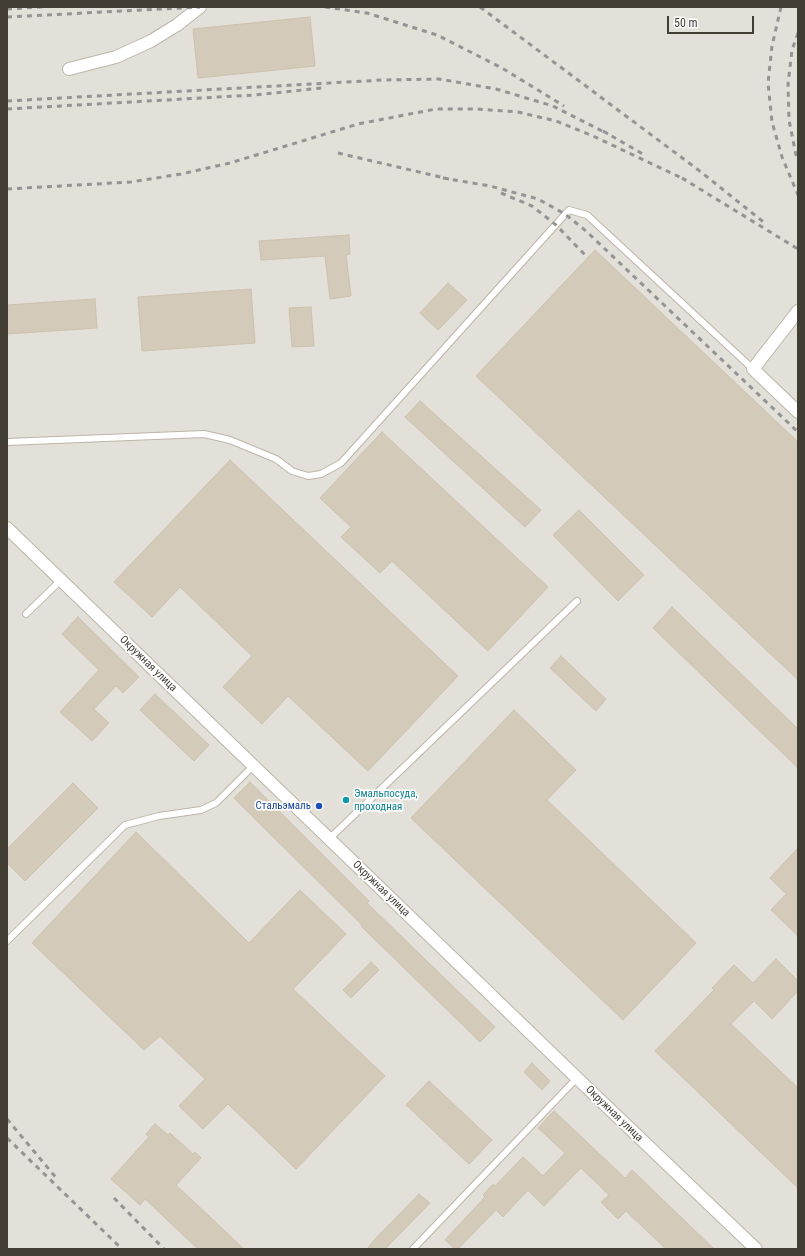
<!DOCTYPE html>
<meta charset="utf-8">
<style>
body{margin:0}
#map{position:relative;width:805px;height:1256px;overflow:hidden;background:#f1eee4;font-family:"Roboto Condensed",sans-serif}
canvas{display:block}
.frame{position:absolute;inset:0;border:8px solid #433e34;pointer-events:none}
.scale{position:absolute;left:667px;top:16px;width:87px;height:18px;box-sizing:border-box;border:2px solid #433e34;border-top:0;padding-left:5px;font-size:12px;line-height:14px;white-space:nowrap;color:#433e34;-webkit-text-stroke:3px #fff;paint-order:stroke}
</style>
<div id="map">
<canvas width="805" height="1256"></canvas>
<div class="frame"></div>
<div class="scale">50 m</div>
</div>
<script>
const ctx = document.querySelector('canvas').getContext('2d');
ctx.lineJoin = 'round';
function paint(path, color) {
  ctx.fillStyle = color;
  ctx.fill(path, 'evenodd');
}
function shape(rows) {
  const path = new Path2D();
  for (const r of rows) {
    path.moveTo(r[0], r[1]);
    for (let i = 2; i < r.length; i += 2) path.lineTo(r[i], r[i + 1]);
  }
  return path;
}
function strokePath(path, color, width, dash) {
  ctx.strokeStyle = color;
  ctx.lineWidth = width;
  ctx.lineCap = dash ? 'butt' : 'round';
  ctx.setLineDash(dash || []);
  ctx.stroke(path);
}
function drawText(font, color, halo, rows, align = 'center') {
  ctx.font = font + ' "Roboto Condensed",sans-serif';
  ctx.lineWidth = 3.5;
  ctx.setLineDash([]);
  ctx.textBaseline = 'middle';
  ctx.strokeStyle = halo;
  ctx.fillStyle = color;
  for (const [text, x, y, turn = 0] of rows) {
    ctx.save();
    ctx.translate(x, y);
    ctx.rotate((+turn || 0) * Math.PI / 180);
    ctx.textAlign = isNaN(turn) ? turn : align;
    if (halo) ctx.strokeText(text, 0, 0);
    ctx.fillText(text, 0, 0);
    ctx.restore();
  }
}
paint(shape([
 [7,7,798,7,798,1249,7,1249]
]), '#e3dfd9');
const building = shape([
 [310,17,315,66,198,78,193,29,310,17],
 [349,235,350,254,346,255,351,296,330,299,325,256,261,260,259,241,349,235],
 [595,250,798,442,798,680,476,376,595,250],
 [448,283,467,300,438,330,420,313,448,283],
 [251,289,255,343,142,351,138,297,251,289],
 [95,299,97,328,7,334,7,305,95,299],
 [311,307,314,346,292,347,289,308,311,307],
 [420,401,541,510,525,527,405,417,420,401],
 [382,432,548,587,488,651,392,561,380,573,341,537,351,527,320,498,382,432],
 [230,460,458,676,368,771,288,696,262,724,223,687,252,656,180,587,152,617,114,582,230,460],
 [579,510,644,575,618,601,553,535,579,510],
 [672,607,798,729,798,768,653,628,672,607],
 [78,617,139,677,123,693,116,686,94,709,109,723,92,741,60,712,99,670,62,634,78,617],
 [561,656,606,699,596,711,550,668,561,656],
 [155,694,209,745,194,761,140,710,155,694],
 [514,710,576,770,547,800,696,943,623,1020,411,818,514,710],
 [250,782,369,901,367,903,495,1027,480,1042,361,926,362,925,234,798,250,782],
 [73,783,98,808,25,881,7,863,7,849,73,783],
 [136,832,249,943,300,890,346,934,293,989,385,1076,296,1169,228,1104,203,1129,179,1106,205,1079,160,1036,144,1050,32,943,136,832],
 [798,848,798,936,771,910,786,894,770,878,798,848],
 [776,959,798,981,798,991,772,1019,754,1001,731,1024,798,1088,798,1188,655,1051,714,990,712,988,734,965,753,983,776,959],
 [371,962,379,970,351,998,343,990,371,962],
 [532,1063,550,1081,542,1090,524,1072,532,1063],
 [429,1081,492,1140,469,1164,406,1105,429,1081],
 [554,1111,625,1178,632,1170,714,1249,666,1249,626,1211,618,1219,601,1202,609,1195,581,1168,544,1206,528,1190,503,1217,496,1210,458,1249,455,1249,445,1240,485,1197,483,1195,493,1184,495,1186,523,1157,543,1176,565,1153,538,1128,554,1111],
 [155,1124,168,1135,170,1133,193,1154,195,1152,201,1158,176,1185,244,1249,198,1249,145,1199,140,1205,111,1179,149,1137,146,1134,155,1124],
 [419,1194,430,1203,385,1249,367,1249,376,1238,419,1194]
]);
paint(building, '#d3caba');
strokePath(building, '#cdc2ad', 1);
const service = shape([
 [7,442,204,434,230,440,276,459,292,471,308,476,321,474,341,463,569,210,587,215,753,369],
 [26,614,61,580],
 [329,839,577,601],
 [7,941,125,825,159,816,201,810,216,803,253,766],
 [413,1249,577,1078]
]);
const minor = shape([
 [69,69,116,57,151,41,177,25,200,7],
 [798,311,753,369,798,412],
 [7,528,577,1078,756,1249]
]);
strokePath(service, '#bcb6a7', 8);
strokePath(minor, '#bcb6a7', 14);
strokePath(service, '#fff', 6);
strokePath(minor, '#fff', 12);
strokePath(shape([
 [325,7,367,13,437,35,502,68,564,106],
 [480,7,701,172,766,224],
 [781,7,772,46,768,83,772,122,782,157,798,195],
 [7,9,42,7],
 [7,17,200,7],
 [798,33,792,50,788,84,789,120,796,155,798,161],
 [7,101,383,80,439,79,496,89,553,106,608,134],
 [7,109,254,95,322,88],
 [603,131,643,154],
 [338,153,449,179],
 [443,178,490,186,538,199,565,214,586,231,798,432],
 [682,178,798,249],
 [7,189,131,182,181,174,230,163,358,124,436,109,477,109,518,112,556,121,593,136,686,180],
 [501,193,532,206,556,225,588,258],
 [7,1119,58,1180],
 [7,1138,122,1249],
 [114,1198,164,1249]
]), '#949494', 3, [5, 5]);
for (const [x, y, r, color] of [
 [346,800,4,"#0f9aa8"],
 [319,806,4,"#1a4fb4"]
]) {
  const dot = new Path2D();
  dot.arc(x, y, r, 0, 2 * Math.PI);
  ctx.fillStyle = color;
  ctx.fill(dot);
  strokePath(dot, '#fff', 1.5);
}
drawText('11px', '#433e34', '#fff', [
 ["Окружная улица",148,664,44],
 ["Окружная улица",381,889,44],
 ["Окружная улица",614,1114,44]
]);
drawText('11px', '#0d838f', '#fff', [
 ["Эмальпосуда,",354,794],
 ["проходная",354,807]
], 'left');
drawText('11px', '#164399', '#fff', [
 ["Стальэмаль",311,806]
], 'right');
</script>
